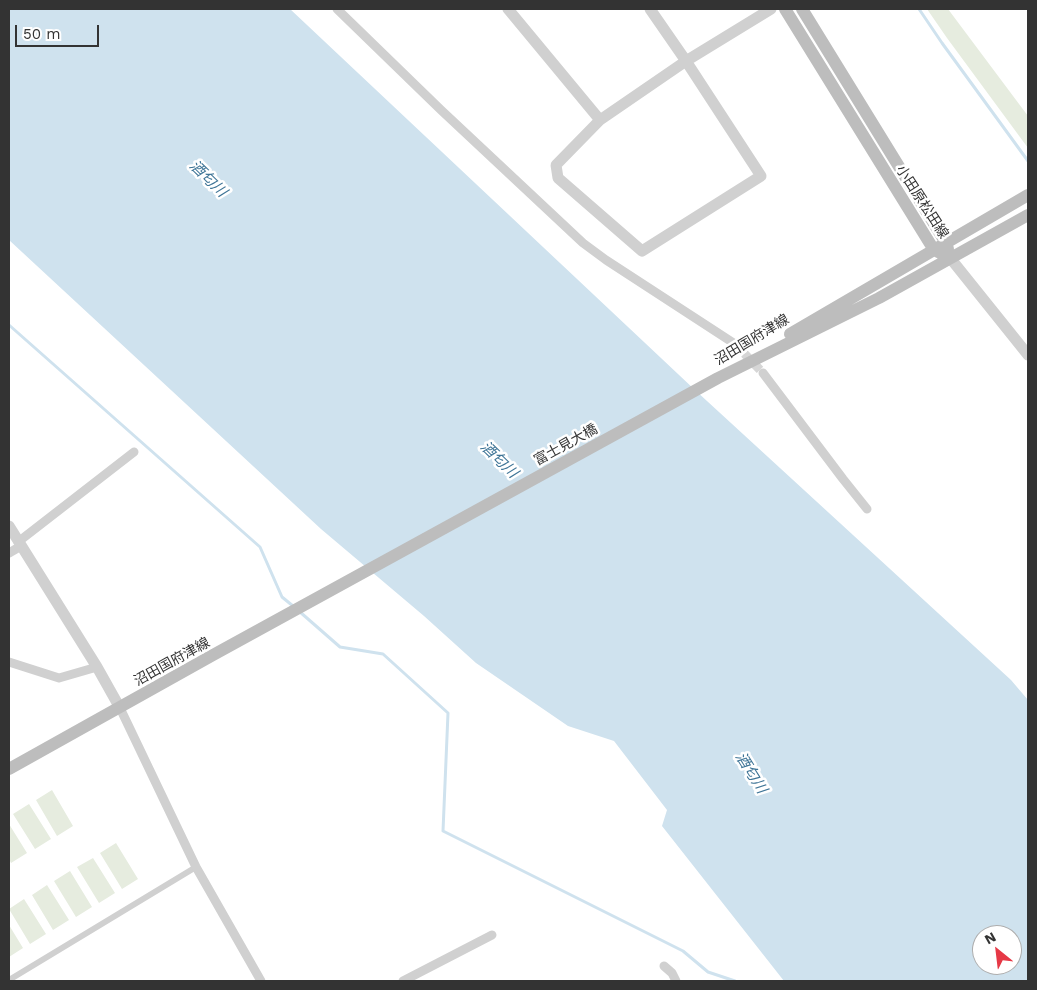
<!DOCTYPE html>
<meta charset="utf-8">
<style>
body{margin:0}
#map{position:relative;width:1037px;height:990px;overflow:hidden;background:#fff;font-family:"Work Sans",sans-serif}
canvas{display:block}
.frame{position:absolute;inset:0;border:10px solid #333;pointer-events:none}
.north{position:absolute;left:972px;top:925px;width:50px;height:50px;box-sizing:border-box;background:#fff;border:1px solid #adadad;border-radius:50%;rotate:331deg;font-size:14px;font-weight:700;line-height:20px;text-align:center;color:#333}
.north::after{content:'';display:block;margin:auto;width:18px;height:22px;background:#e63946;clip-path:polygon(50% 0,100% 100%,50% 72%,0 100%)}
.scale{position:absolute;left:15px;top:25px;width:84px;height:22px;box-sizing:border-box;border:2px solid #333;border-top:0;padding-left:6px;font-size:15px;line-height:18px;white-space:nowrap;color:#333;-webkit-text-stroke:4px #fff;paint-order:stroke}
</style>
<div id="map">
<canvas width="1037" height="990"></canvas>
<div class="frame"></div>
<div class="north">N</div>
<div class="scale">50 m</div>
</div>
<script>
const ctx = document.querySelector('canvas').getContext('2d');
ctx.lineJoin = 'round';
function paint(path, color) {
  ctx.fillStyle = color;
  ctx.fill(path, 'evenodd');
}
function shape(rows) {
  const path = new Path2D();
  for (const r of rows) {
    path.moveTo(r[0], r[1]);
    for (let i = 2; i < r.length; i += 2) path.lineTo(r[i], r[i + 1]);
  }
  return path;
}
function strokePath(path, color, width, dash) {
  ctx.strokeStyle = color;
  ctx.lineWidth = width;
  ctx.lineCap = dash ? 'butt' : 'round';
  ctx.setLineDash(dash || []);
  ctx.stroke(path);
}
function drawText(font, color, halo, rows, align = 'center') {
  ctx.font = font + ' "Work Sans","Noto Sans JP",sans-serif';
  ctx.lineWidth = 5;
  ctx.setLineDash([]);
  ctx.textBaseline = 'middle';
  ctx.strokeStyle = halo;
  ctx.fillStyle = color;
  for (const [text, x, y, turn = 0] of rows) {
    ctx.save();
    ctx.translate(x, y);
    ctx.rotate((+turn || 0) * Math.PI / 180);
    ctx.textAlign = isNaN(turn) ? turn : align;
    if (halo) ctx.strokeText(text, 0, 0);
    ctx.fillText(text, 0, 0);
    ctx.restore();
  }
}
paint(shape([
 [927,9,948,9,1028,116,1028,148,947,38],
 [52,790,73,826,57,836,36,800],
 [29,804,51,839,35,849,13,814],
 [9,824,27,853,11,863,9,859],
 [116,843,138,879,122,889,100,853],
 [93,858,115,893,99,903,77,867],
 [70,871,92,907,76,917,54,881],
 [47,885,69,920,53,930,32,895],
 [24,899,46,934,30,944,9,909],
 [9,925,23,948,9,957]
]), '#e6ecdf');
paint(shape([
 [9,9,290,9,695,390,1011,680,1028,700,1028,981,784,981,662,826,667,810,614,741,568,726,476,663,424,616,321,529,9,240],
 [982,935,1012,935,1012,965,982,965]
]), '#cfe2ee');
strokePath(shape([
 [919,9,942,43,1028,161],
 [9,325,260,547,282,597,293,606],
 [300,612,340,647,383,654,448,713,443,831,683,951,708,972,735,981]
]), '#cfe2ee', 3);
strokePath(shape([
 [735,344,763,373]
]), '#d6d6d6', 9, [9, 4.5]);
strokePath(shape([
 [9,980,196,867]
]), '#d0d0d0', 6);
strokePath(shape([
 [337,9,441,110,583,243,606,260,735,344],
 [763,373,843,479,867,509],
 [18,542,134,452],
 [9,553,21,546],
 [9,662,59,678,97,667],
 [120,708,196,867,261,981],
 [664,966,672,973,676,981],
 [403,981,492,935]
]), '#d0d0d0', 9);
strokePath(shape([
 [508,9,600,120],
 [650,9,686,61,761,176,642,251,558,178,556,165,600,120,686,61,771,9],
 [951,259,1028,355],
 [9,526,97,667,120,708]
]), '#d0d0d0', 11);
strokePath(shape([
 [785,9,934,250,940,253],
 [802,9,946,243,948,249],
 [790,334,1028,195],
 [9,769,213,655,718,378,879,298,1028,215]
]), '#bdbdbd', 12);
drawText('14px', '#333', '#fff', [
 ["小田原松田線",922,202,57],
 ["沼田国府津線",752,340,-31],
 ["富士見大橋",566,445,-29],
 ["沼田国府津線",172,662,-29]
]);
drawText('italic 15px', '#3f7597', '#fff', [
 ["酒匂川",208,179,44],
 ["酒匂川",499,460,44],
 ["酒匂川",751,773,58]
]);
</script>
